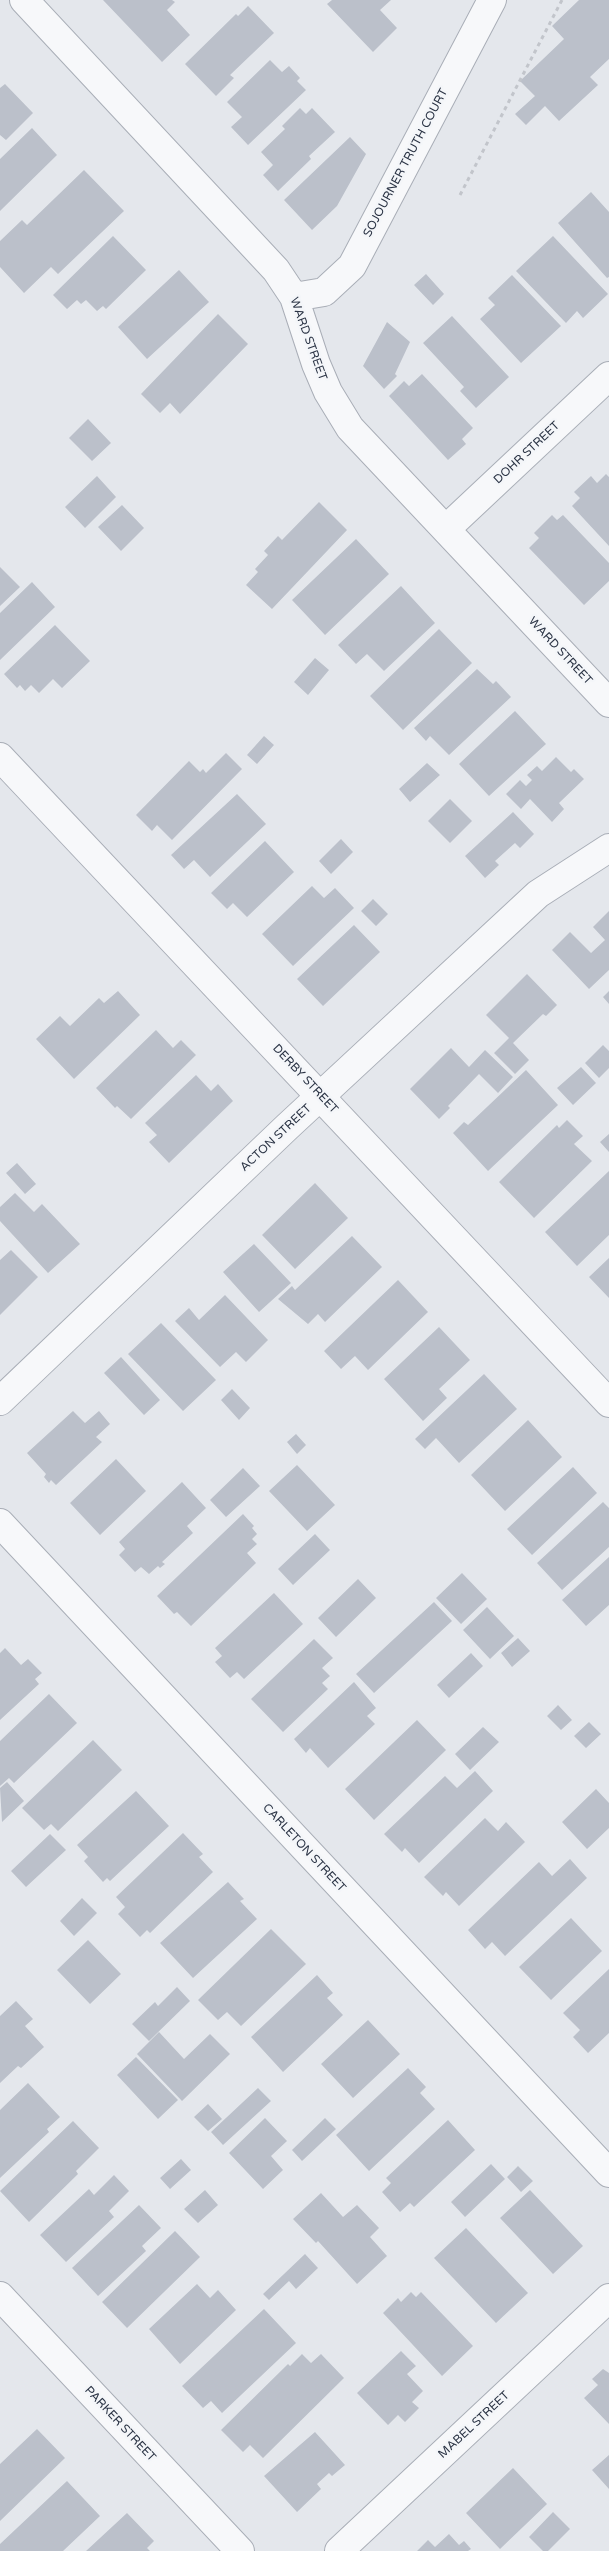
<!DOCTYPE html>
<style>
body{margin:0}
canvas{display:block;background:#e4e7ec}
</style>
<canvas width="609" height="2551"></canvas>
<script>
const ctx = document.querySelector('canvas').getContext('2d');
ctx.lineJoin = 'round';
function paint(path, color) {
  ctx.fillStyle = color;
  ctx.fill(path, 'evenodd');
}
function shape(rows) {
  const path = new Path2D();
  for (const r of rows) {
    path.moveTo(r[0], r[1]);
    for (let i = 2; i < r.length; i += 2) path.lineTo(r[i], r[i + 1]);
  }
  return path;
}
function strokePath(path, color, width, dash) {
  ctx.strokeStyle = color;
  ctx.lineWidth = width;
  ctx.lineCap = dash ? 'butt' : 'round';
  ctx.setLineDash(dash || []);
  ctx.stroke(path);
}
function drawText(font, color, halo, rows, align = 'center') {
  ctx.font = font + ' "Varela Round",sans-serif';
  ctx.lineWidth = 5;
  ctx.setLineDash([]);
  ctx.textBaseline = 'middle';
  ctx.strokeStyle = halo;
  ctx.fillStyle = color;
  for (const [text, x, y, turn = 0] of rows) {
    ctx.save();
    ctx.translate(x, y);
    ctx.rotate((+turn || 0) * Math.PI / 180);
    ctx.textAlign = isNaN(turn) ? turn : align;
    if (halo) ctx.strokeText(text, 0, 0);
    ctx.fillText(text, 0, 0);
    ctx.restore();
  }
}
paint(shape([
 [103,0,172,0,175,2,167,10,190,35,162,62],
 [332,0,391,0,380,10,397,28,373,52,327,4],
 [579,0,609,0,609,59,590,77,598,85,559,121,545,106,526,125,515,114,535,96,520,81,564,39,552,26],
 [248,6,274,33,230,75,234,78,216,96,185,64,236,14,238,16],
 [270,60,282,72,289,66,300,78,297,81,306,90,248,145,231,127,242,117,227,102],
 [5,84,33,113,6,140,0,135,0,88],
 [300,108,306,114,312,108,335,132,309,156,311,159,278,191,263,175,273,165,261,152,285,129,282,126],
 [32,128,57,155,0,211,0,159],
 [350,137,366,154,337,206,312,230,284,200],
 [84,170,124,211,58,274,51,267,24,293,0,267,0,241,22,220,27,225],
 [591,192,609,212,609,277,607,278,558,223],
 [113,236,146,270,106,309,103,306,97,311,86,300,81,304,77,300,67,309,53,295],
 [553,236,608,294,583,318,577,311,566,323,516,271],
 [179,270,209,302,147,359,118,327],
 [426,274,444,294,433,305,414,285],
 [512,275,561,326,521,363,480,319,495,305,488,298],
 [218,314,248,344,180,414,170,403,160,413,141,394],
 [452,316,509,377,476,408,460,391,464,387,423,343],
 [387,322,410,342,395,374,397,376,384,389,363,366],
 [422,374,473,428,462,439,466,444,448,460,389,396,404,381,409,386],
 [88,419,111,443,92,461,69,438],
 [606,474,609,477,609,546,572,506,580,498,574,492,591,476,597,483],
 [97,476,116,497,85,528,65,507],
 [319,502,347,530,272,609,246,585,258,572,255,569,268,555,264,551,278,536,282,540],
 [122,505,144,528,121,551,98,527],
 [552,515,557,520,563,515,609,563,609,581,584,605,529,548,539,538,534,533],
 [356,539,389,574,325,635,292,600],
 [0,567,20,587,0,606],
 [32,582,55,607,0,660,0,613],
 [401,586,435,623,384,671,367,654,356,664,338,645],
 [55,625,90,661,62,688,53,679,39,693,31,685,25,691,20,685,17,688,4,674],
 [439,629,472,663,403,730,370,696],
 [315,658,329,670,308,695,294,682],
 [477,669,493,684,496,681,511,697,449,755,430,736,426,741,414,728],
 [515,711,546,744,489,796,459,764],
 [264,736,274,745,257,764,247,755],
 [226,753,242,769,172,840,157,825,152,831,136,815,189,761,200,772,203,769,206,773],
 [556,757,571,772,574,769,584,779,559,803,564,809,552,822,530,799,521,809,506,794,520,780,526,786,532,780,527,775,537,766,542,771],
 [427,763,440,775,410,802,399,789],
 [237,794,266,824,210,877,194,860,184,869,171,855],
 [450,799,472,821,450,843,428,821],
 [513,812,534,834,520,848,515,843,495,861,499,865,485,878,465,856],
 [341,839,353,852,331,874,319,861],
 [265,841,294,872,247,917,233,903,227,909,211,893],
 [312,886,324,898,335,888,354,908,293,966,262,934],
 [373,899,388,914,376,926,361,911],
 [609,911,609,970,589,989,552,950,570,932,591,953,605,940,593,927],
 [354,925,380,952,323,1006,297,979],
 [527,974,557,1005,546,1016,543,1014,513,1043,529,1060,515,1074,494,1053,509,1038,486,1015],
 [118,991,140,1015,74,1079,36,1039,60,1016,70,1026,99,998,104,1003],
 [609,991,609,1004,603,997],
 [156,1030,173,1048,181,1040,196,1055,131,1119,117,1106,115,1108,96,1088],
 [603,1045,609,1051,609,1068,599,1078,585,1063],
 [451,1048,469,1067,485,1050,513,1077,498,1093,479,1074,448,1106,450,1108,439,1119,410,1089],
 [581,1067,596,1083,573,1105,557,1088],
 [526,1070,558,1105,488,1171,453,1133,464,1122,468,1125],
 [196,1075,211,1091,218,1084,233,1101,169,1163,149,1142,157,1135,145,1123],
 [567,1120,583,1136,574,1144,592,1161,534,1218,499,1182,557,1125,559,1128],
 [609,1134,609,1152,600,1142],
 [17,1163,36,1184,25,1194,6,1173],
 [609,1171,609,1235,577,1266,545,1232],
 [315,1183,348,1218,295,1269,262,1235],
 [15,1193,34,1212,42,1204,80,1244,48,1273,0,1221,0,1207],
 [352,1236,382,1267,325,1322,318,1314,308,1324,278,1299,292,1286,295,1290],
 [254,1244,291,1283,259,1312,223,1272],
 [11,1250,38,1277,0,1315,0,1260],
 [609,1258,609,1298,589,1277],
 [398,1280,428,1312,368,1370,355,1356,341,1369,324,1351],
 [225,1295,268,1340,246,1362,236,1352,220,1367,175,1321,189,1308,199,1320],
 [161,1323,216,1380,183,1411,128,1354],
 [439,1327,470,1360,439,1389,447,1398,423,1421,384,1379],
 [121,1357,160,1400,144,1415,104,1373],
 [484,1374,517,1409,459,1463,436,1438,425,1449,415,1439],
 [232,1389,250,1408,239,1420,221,1400],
 [73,1411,85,1423,99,1411,110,1424,96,1437,102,1442,56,1485,51,1480,49,1483,44,1477,46,1474,27,1453],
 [528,1420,562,1457,505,1511,471,1475],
 [296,1434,306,1445,297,1454,287,1442],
 [116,1459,146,1491,100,1535,70,1503],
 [297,1465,335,1505,307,1531,269,1491],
 [573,1467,597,1493,532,1555,507,1529],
 [243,1468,260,1486,226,1517,210,1500],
 [182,1482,206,1508,187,1526,193,1533,162,1562,165,1564,160,1568,158,1566,149,1574,141,1567,135,1572,119,1555,125,1549,119,1542],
 [603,1502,609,1508,609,1547,562,1590,537,1563],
 [243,1514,254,1526,252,1528,257,1534,252,1539,257,1544,247,1553,256,1563,191,1626,177,1612,174,1614,157,1596],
 [315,1534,330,1550,293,1585,278,1569],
 [609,1557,609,1605,586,1626,562,1600],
 [462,1573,487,1599,461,1624,436,1598],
 [358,1579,376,1598,336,1637,318,1618],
 [274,1593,303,1624,244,1679,237,1672,230,1678,215,1662,222,1656,215,1648],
 [434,1602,452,1621,374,1693,356,1674],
 [487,1607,514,1636,490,1659,463,1630],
 [518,1638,530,1651,512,1667,501,1653],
 [314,1639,333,1658,322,1668,330,1676,322,1683,328,1689,283,1732,251,1699],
 [5,1648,21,1665,28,1659,42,1673,35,1679,39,1684,0,1720,0,1653],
 [471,1653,483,1666,449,1698,437,1685],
 [354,1682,376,1708,367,1716,375,1724,328,1768,310,1748,306,1753,294,1739],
 [49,1694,77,1723,14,1783,9,1778,0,1786,0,1741],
 [558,1705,572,1720,561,1730,547,1716],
 [417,1720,446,1750,374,1820,345,1789],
 [589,1722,601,1734,586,1748,574,1736],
 [483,1727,499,1742,470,1770,455,1754],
 [93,1740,122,1770,58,1831,51,1824,44,1830,22,1808],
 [475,1771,493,1791,419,1863,405,1848,402,1852,384,1834,445,1776,457,1788],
 [7,1782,24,1801,2,1822,0,1788],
 [596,1789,609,1803,609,1828,587,1849,562,1822],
 [136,1791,169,1826,110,1881,107,1878,103,1882,84,1861,88,1857,77,1845],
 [485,1818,498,1831,506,1822,525,1842,459,1906,446,1892,443,1896,424,1877],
 [183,1833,203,1854,199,1857,213,1872,150,1933,147,1930,140,1937,118,1914,125,1907,116,1897],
 [50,1834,66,1850,26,1887,11,1871],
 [570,1859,587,1878,505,1956,492,1942,485,1949,468,1930,539,1862,552,1876],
 [228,1882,244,1899,240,1901,257,1919,193,1978,160,1943],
 [82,1898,97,1913,74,1936,60,1921],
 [571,1918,602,1951,551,2000,519,1967],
 [271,1929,306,1964,241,2026,227,2012,218,2020,198,2000],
 [88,1940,121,1974,90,2004,57,1970],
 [609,1969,609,2033,588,2053,573,2037,580,2030,563,2013],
 [317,1975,333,1993,327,1998,343,2015,283,2072,251,2037],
 [177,1987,190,2001,149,2041,132,2024,155,2002,158,2006],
 [16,2001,33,2019,25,2026,44,2047,21,2068,18,2066,0,2083,0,2016],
 [368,2020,400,2054,353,2098,321,2064],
 [159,2032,184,2059,210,2034,230,2054,182,2101,137,2054],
 [136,2057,178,2100,158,2119,117,2075],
 [408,2068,426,2087,420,2093,435,2109,369,2171,336,2135],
 [28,2083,60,2117,47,2129,49,2132,0,2178,0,2110],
 [258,2088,271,2101,223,2145,211,2132],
 [208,2104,222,2119,208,2131,194,2117],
 [265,2118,287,2141,271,2156,283,2170,263,2189,229,2153],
 [325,2118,336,2129,302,2161,292,2150],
 [448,2120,475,2150,414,2207,410,2203,400,2212,382,2192,391,2183,386,2178],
 [73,2121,99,2148,76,2171,78,2174,29,2222,0,2191],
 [181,2159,191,2170,170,2189,160,2178],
 [491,2164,505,2179,465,2217,451,2202],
 [518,2166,533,2181,521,2192,507,2177],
 [114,2175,129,2191,109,2211,114,2217,66,2262,40,2235,89,2189,94,2195],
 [205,2190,218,2205,198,2223,184,2209],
 [530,2190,583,2246,553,2274,500,2218],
 [321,2193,343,2217,357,2205,379,2228,370,2237,387,2256,357,2284,318,2241,316,2243,293,2219],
 [139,2205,161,2228,142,2246,146,2251,98,2296,72,2268],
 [466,2228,528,2293,496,2323,434,2258],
 [175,2231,200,2257,127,2328,102,2302],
 [305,2254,318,2268,296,2289,289,2281,269,2300,263,2294],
 [197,2284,210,2298,218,2290,236,2310,180,2364,149,2329],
 [411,2292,416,2297,421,2292,473,2346,442,2376,383,2313,398,2298,401,2302],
 [264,2309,296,2343,222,2413,211,2401,203,2408,182,2386],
 [401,2351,416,2366,407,2374,423,2391,412,2402,419,2408,405,2422,398,2415,388,2425,357,2393],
 [302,2354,311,2363,321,2354,344,2378,263,2458,250,2445,243,2452,221,2430,288,2364,290,2366],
 [603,2369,609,2373,609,2424,584,2398,598,2385,592,2379],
 [37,2429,65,2458,0,2521,0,2464],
 [315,2432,345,2465,332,2476,329,2473,317,2484,321,2489,297,2512,264,2476],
 [609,2455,609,2489,592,2470],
 [513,2468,547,2504,500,2549,466,2513],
 [67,2481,100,2516,63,2551,0,2551,0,2544],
 [553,2512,570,2529,548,2551,543,2551,529,2537],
 [127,2513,154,2541,147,2548,150,2551,86,2551],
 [449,2534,459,2545,464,2541,471,2549,468,2551,417,2551,428,2540,435,2547]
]), '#bbc0ca');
const street = shape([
 [24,0,276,270,294,297,316,364,328,392,350,428,609,703],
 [294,297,324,292,352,266,492,0],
 [446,529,609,376],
 [0,757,609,1403],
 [0,1401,287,1127,538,894,609,848],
 [0,1523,609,2173],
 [0,2296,240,2551],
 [339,2551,609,2298]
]);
strokePath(street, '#a9aeb7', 30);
strokePath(shape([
 [460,195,562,0]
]), '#c2c5cb', 3, [4, 4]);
strokePath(street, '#f7f8fa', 28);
drawText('12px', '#2b3445', '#f4f6f9', [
 ["SOJOURNER TRUTH COURT",406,163,-62],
 ["WARD STREET",308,339,70],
 ["DOHR STREET",527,453,-43],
 ["WARD STREET",560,651,47],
 ["DERBY STREET",305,1079,47],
 ["ACTON STREET",276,1138,-43],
 ["CARLETON STREET",304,1848,47],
 ["PARKER STREET",120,2424,47],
 ["MABEL STREET",474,2425,-43]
]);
</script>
